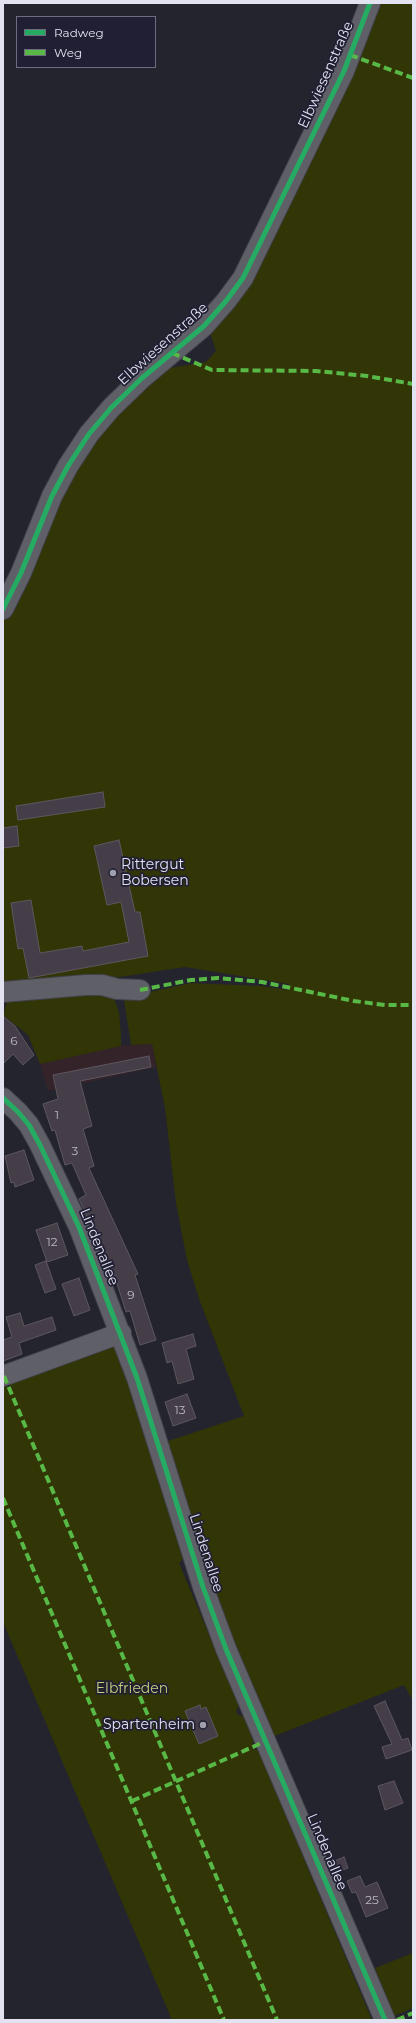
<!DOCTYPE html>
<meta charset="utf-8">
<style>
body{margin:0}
#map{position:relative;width:416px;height:2023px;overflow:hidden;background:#24242f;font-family:Montserrat,sans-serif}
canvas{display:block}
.frame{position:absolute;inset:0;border:4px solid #e2e2f0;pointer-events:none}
.legend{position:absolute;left:16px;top:16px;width:140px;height:52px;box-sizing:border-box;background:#201f34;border:1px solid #6e6d7f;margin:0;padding:5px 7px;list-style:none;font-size:12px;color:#e2e2f0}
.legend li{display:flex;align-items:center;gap:8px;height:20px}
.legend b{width:20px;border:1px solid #6e6d7f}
</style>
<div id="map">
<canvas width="416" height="2023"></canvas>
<div class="frame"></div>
<ul class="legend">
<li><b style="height:5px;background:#26ab63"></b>Radweg</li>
<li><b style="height:5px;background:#58b947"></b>Weg</li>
</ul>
</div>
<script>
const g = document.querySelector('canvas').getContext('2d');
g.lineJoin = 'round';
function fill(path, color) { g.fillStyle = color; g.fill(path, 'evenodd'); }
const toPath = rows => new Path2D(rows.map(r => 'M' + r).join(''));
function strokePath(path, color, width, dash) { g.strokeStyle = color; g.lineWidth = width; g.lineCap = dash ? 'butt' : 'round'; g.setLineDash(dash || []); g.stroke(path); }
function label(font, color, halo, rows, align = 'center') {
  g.font = font + ' Montserrat,sans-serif'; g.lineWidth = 3.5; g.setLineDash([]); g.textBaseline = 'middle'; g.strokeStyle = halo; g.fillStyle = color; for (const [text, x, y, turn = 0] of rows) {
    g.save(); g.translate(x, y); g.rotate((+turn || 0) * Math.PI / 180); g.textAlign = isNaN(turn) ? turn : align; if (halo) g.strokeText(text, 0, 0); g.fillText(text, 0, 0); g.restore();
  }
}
const industrial = toPath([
 [152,1043,156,1067,48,1091,40,1064,121,1046]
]);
const green = toPath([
 [374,3,413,3,413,1701,404,1685,272,1737,234,1648,165,1442,244,1416,199,1299,187,1260,176,1203,165,1108,152,1044,131,1045,124,1000,128,995,141,994,191,983,261,986,288,990,289,984,185,967,120,977,3,983,3,614,90,438,163,369,206,362,216,351,209,329],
 [110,994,114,999,119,1012,121,1035,121,1046,40,1064,28,1035,3,1015,9,995],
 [117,1345,189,1557,183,1559,179,1563,239,1706,236,1711,238,1715,243,1716,254,1741,252,1744,254,1749,258,1750,372,2020,172,2020,3,1622,3,1387,10,1386,12,1382,86,1356,94,1355,93,1349],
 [413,1953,413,2008,394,2016,375,1968]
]);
const building = toPath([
 [103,792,105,807,18,820,16,806,103,792],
 [17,826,19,846,3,848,3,828,17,826],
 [119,840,135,912,140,912,148,956,29,978,23,948,18,949,11,903,31,900,40,953,82,946,83,951,129,942,121,902,107,905,94,846,119,840],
 [3,1016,15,1026,34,1055,23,1065,13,1054,3,1064,3,1016],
 [149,1056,151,1067,80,1081,92,1126,83,1129,94,1166,89,1168,138,1274,135,1275,156,1340,140,1345,130,1311,126,1312,114,1274,79,1199,86,1195,72,1163,65,1165,55,1130,52,1131,43,1104,58,1099,53,1075,149,1056],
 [24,1150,34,1180,15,1187,14,1182,11,1183,5,1156,24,1150],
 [57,1223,68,1255,47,1262,36,1230,57,1223],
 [46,1261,56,1289,45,1293,35,1265,46,1261],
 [79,1278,90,1310,74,1316,62,1284,79,1278],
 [20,1313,24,1326,52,1317,56,1330,19,1343,22,1354,3,1361,3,1340,12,1337,6,1317,20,1313],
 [193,1334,196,1346,186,1349,194,1379,178,1384,172,1361,167,1363,162,1343,193,1334],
 [187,1394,196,1418,173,1426,165,1402,187,1394],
 [385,1701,402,1740,408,1738,412,1750,386,1759,382,1747,392,1744,374,1706,385,1701],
 [200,1705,201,1709,206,1707,218,1736,199,1744,185,1711,200,1705],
 [394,1781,403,1803,385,1810,378,1786,394,1781],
 [344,1857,348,1868,335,1873,330,1863,344,1857],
 [360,1876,365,1887,377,1882,388,1908,366,1917,356,1892,352,1893,347,1881,360,1876]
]);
const minor = toPath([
 [3,609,21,573,52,496,68,466,89,434,111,408,142,378,204,326,226,301,243,278,344,71,370,3],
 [3,992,86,985,102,985,117,989,140,990],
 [3,1098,18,1112,29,1125,40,1145,79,1227,137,1378,203,1587,226,1649,385,2020],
 [3,1376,121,1333]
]);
const quiet = toPath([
 [350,55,413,78],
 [172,353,212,370,316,371,367,376,413,384],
 [140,990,191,980,218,978,262,982,354,1001,385,1005,413,1005],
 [4,1376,277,2020],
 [3,1498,224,2020],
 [132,1801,266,1741],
 [397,2020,413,2013]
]);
const cycleway = toPath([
 [3,609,21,573,52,496,68,466,89,434,111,408,142,378,204,326,226,301,243,278,344,71,370,3],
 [3,1098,18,1112,29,1125,40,1145,79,1227,137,1378,203,1587,226,1649,385,2020]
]);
const markers = [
 [113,873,4,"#a0a0ac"],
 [203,1725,4,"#a0a0ac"]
];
const numberNames = [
 ["6",14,1041],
 ["1",57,1115],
 ["3",75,1151],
 ["12",52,1242],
 ["9",131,1295],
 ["13",180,1410],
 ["25",372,1900]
];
const streetNames = [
 ["Elbwiesenstraße",326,75,-66],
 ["Elbwiesenstraße",163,344,-42],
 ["Lindenallee",99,1247,68],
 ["Lindenallee",206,1553,72],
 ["Lindenallee",327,1852,67]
];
const poiNames = [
 ["Rittergut",121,865],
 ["Bobersen",121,881],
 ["Spartenheim",195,1725,"right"]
];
const parkNames = [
 ["Elbfrieden",132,1689]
];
fill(industrial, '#342329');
fill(green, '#323506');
fill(building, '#453d47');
strokePath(building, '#5d575f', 1);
strokePath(minor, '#40404a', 22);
strokePath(minor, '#5f5f68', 20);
strokePath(quiet, '#58b947', 4, [8, 4]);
strokePath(cycleway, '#26ab63', 5);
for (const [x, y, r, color] of markers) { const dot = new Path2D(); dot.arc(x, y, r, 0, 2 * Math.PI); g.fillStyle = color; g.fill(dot); strokePath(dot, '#201f34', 1.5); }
label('12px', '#bbb9c6', null, numberNames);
label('14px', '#e2e2f0', '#201f34', streetNames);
label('14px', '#e2e2f0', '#201f34', poiNames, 'left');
label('14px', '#c5ce7e', '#201f34', parkNames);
</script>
